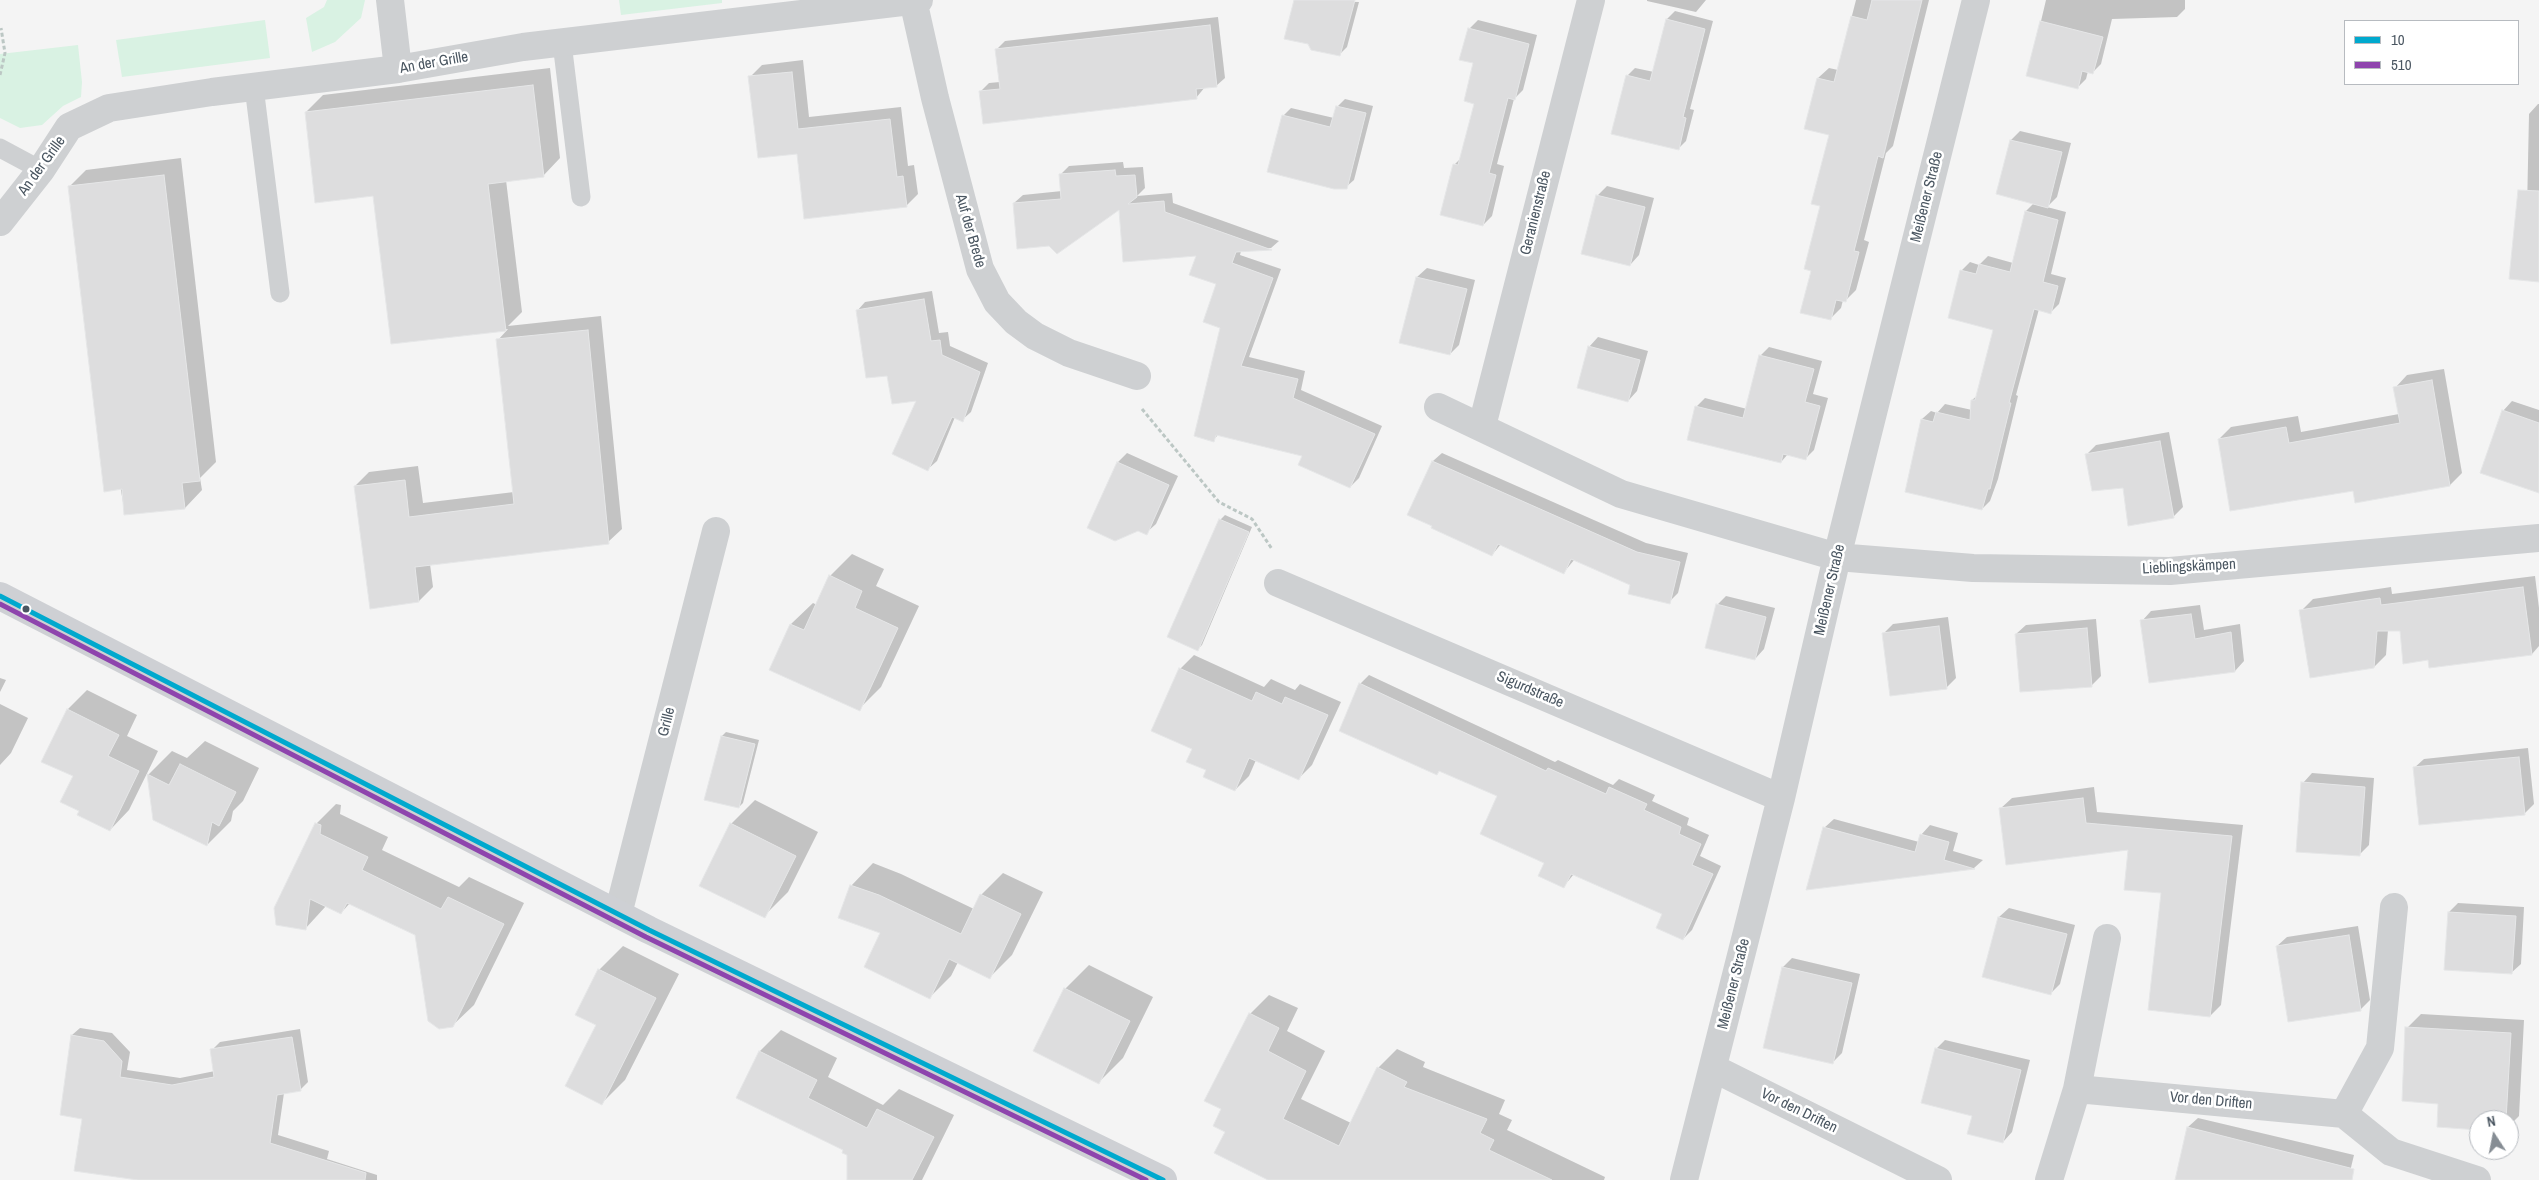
<!DOCTYPE html>
<meta charset="utf-8">
<style>
body{margin:0}
#map{position:relative;width:2539px;height:1180px;overflow:hidden;background:#f4f4f4;font-family:"Archivo Narrow",sans-serif}
canvas{display:block}
.legend{position:absolute;left:2344px;top:20px;width:175px;height:65px;box-sizing:border-box;background:#fff;border:1px solid #b7bbc0;margin:0;padding:6px 9px;list-style:none;font-size:15px;color:#4a5661}
.legend li{display:flex;align-items:center;gap:10px;height:25px}
.legend b{width:25px;border:1px solid #b7bbc0}
.north{position:absolute;left:2469px;top:1110px;width:50px;height:50px;box-sizing:border-box;background:#fff;border:1px solid #b7bbc0;border-radius:50%;rotate:349deg;font-size:14px;font-weight:700;line-height:20px;text-align:center;color:#4a5661}
.north::after{content:'';display:block;margin:auto;width:18px;height:22px;background:#868d94;clip-path:polygon(50% 0,100% 100%,50% 72%,0 100%)}
</style>
<div id="map">
<canvas width="2539" height="1180"></canvas>
<ul class="legend">
<li><b style="height:6px;background:#00a9ce"></b>10</li>
<li><b style="height:6px;background:#8e44ad"></b>510</li>
</ul>
<div class="north">N</div>
</div>
<script>
const g = document.querySelector('canvas').getContext('2d');
g.lineJoin = 'round';
function fill(path, color) { g.fillStyle = color; g.fill(path, 'evenodd'); }
const toPath = rows => new Path2D(rows.map(r => 'M' + r).join(''));
function strokePath(path, color, width, dash) { g.strokeStyle = color; g.lineWidth = width; g.lineCap = dash ? 'butt' : 'round'; g.setLineDash(dash || []); g.stroke(path); }
function label(font, color, halo, rows, align = 'center') {
  g.font = font + ' "Archivo Narrow",sans-serif'; g.lineWidth = 5; g.setLineDash([]); g.textBaseline = 'middle'; g.strokeStyle = halo; g.fillStyle = color; for (const [text, x, y, turn = 0] of rows) {
    g.save(); g.translate(x, y); g.rotate((+turn || 0) * Math.PI / 180); g.textAlign = isNaN(turn) ? turn : align; if (halo) g.strokeText(text, 0, 0); g.fillText(text, 0, 0); g.restore();
  }
}
const green = toPath([
 [327,0,365,0,361,18,335,42,312,52,306,18,324,7],
 [619,0,722,0,722,3,621,15],
 [265,20,270,58,122,77,116,40],
 [78,45,82,82,81,97,63,106,42,125,20,128,0,118,0,54]
]);
const shadow = toPath([
 [1295,0,1359,2,1347,47,1339,55],
 [1706,0,1696,12,1647,1,1647,0],
 [1856,0,1929,0,1893,146,1886,153,1864,240,1869,242,1856,290,1845,301,1843,300,1841,308,1830,319,1813,270,1830,135,1805,128,1818,78,1829,68,1838,70],
 [2046,0,2185,0,2185,9,2177,17,2112,19,2101,64,2093,72,2088,71,2086,79,2077,88,2028,76],
 [1675,11,1713,21,1690,109,1694,110,1686,141,1678,149,1627,76,1635,68,1654,72,1667,19],
 [1218,17,1225,78,1216,86,1205,87,1196,98,981,91,989,83,1000,82,997,49,1005,41],
 [1478,20,1537,35,1523,90,1514,99,1497,164,1504,166,1492,216,1483,225,1454,165,1461,158,1476,103,1475,63,1469,29],
 [803,60,809,117,901,107,908,166,914,165,918,194,906,206,798,152,750,77,762,65],
 [550,68,560,158,543,176,506,180,522,312,508,326,601,316,622,529,608,542,430,564,433,587,419,601,355,486,369,472,418,466,423,503,514,492,498,340,508,329,392,343,374,195,306,112,323,95],
 [1345,99,1373,106,1354,180,1346,187,1283,116,1291,108,1334,118,1337,107],
 [2538,104,2539,104,2539,281,2527,210,2529,114],
 [2020,131,2071,143,2057,197,2047,207,2066,212,2051,274,2066,278,2059,304,2051,312,2039,309,2016,395,2018,396,1998,479,1990,501,1982,509,1906,491,1922,419,1931,411,1937,413,1945,404,1972,410,1972,400,1978,395,1995,329,1961,271,1970,262,1979,265,1988,256,2013,263,2026,211,2034,203,2011,140],
 [181,158,216,462,200,478,202,490,185,508,125,514,69,187,86,170],
 [1123,162,1124,168,1143,167,1145,188,1137,196,1172,193,1173,203,1279,241,1271,248,1241,251,1240,255,1281,269,1249,357,1305,371,1301,390,1382,426,1359,478,1350,487,1304,455,1219,434,1213,440,1222,327,1218,284,1198,254,1120,208,1014,203,1023,195,1062,191,1060,175,1069,166],
 [1607,186,1654,198,1639,255,1630,265,1597,196],
 [1427,268,1475,280,1459,345,1450,354,1401,342,1417,277],
 [932,291,939,333,948,332,950,346,988,363,971,412,962,420,955,417,937,461,928,469,918,399,888,374,857,311,865,302],
 [1598,337,1648,351,1637,391,1628,401,1589,347],
 [1769,347,1822,361,1813,394,1828,398,1814,450,1806,458,1788,454,1781,462,1696,407,1705,398,1747,409,1760,356],
 [2444,369,2462,473,2450,485,2354,489,2219,439,2231,427,2298,416,2301,432,2399,414,2395,388,2407,375],
 [2512,401,2539,410,2539,487,2503,411],
 [2169,432,2183,507,2173,517,2086,455,2096,445],
 [1127,453,1178,476,1156,524,1146,533,1138,530,1118,462],
 [1442,453,1646,543,1688,553,1678,593,1669,602,1575,559,1564,572,1501,544,1492,555,1409,514,1433,461],
 [1225,515,1252,527,1202,645,1197,650,1169,637,1220,520],
 [852,554,884,569,876,586,919,606,881,687,859,709,791,624,813,603,817,605,830,576],
 [2535,576,2539,608,2539,646,2532,654,2429,659,2401,629,2388,630,2386,655,2374,667,2301,611,2313,599,2391,587,2392,594],
 [1726,596,1775,608,1764,649,1755,659,1717,605],
 [2200,605,2204,630,2240,624,2244,661,2235,671,2150,681,2142,621,2151,611],
 [1948,617,1956,678,1946,688,1884,633,1893,624],
 [2096,619,2101,676,2091,686,2016,634,2026,625],
 [1194,655,1264,687,1271,679,1295,690,1300,684,1341,702,1312,765,1298,779,1256,760,1249,776,1235,790,1208,770,1193,748,1180,669],
 [1369,675,1555,762,1558,760,1613,785,1619,779,1655,795,1652,801,1689,818,1687,825,1709,835,1700,856,1721,866,1692,930,1683,939,1664,913,1574,874,1564,886,1498,796,1360,684],
 [0,678,6,680,0,692],
 [87,690,137,715,127,736,158,751,129,810,110,830,80,811,74,776,68,709],
 [0,704,28,718,11,753,0,765],
 [726,732,759,740,743,803,739,807,706,799,722,736],
 [205,741,259,768,243,801,233,811,231,821,207,845,148,775,172,751,187,758],
 [2528,748,2534,804,2524,814,2414,768,2424,759],
 [2312,773,2374,778,2369,845,2359,855,2303,783],
 [2094,787,2097,812,2243,825,2221,1005,2210,1016,2163,892,2130,849,2000,809,2012,798],
 [755,800,818,832,788,892,764,916,731,824],
 [336,804,341,805,340,814,388,837,382,850,459,887,469,877,524,903,474,1005,453,1025,416,934,350,903,341,913,326,906,305,929,316,824],
 [1834,819,1919,842,1921,835,1930,825,1958,833,1953,851,1983,860,1974,868,1808,889,1824,828],
 [873,863,901,874,974,909,981,895,1003,873,1043,892,1012,955,990,977,958,962,951,976,929,998,851,886],
 [2458,903,2524,907,2521,964,2511,973,2449,912],
 [2009,908,2075,925,2060,984,2050,994,1999,917],
 [2358,926,2370,1000,2360,1010,2277,946,2287,937],
 [623,946,679,974,625,1080,601,1104,598,1025,599,970],
 [1792,958,1860,974,1842,1053,1832,1063,1764,1047,1783,967],
 [1089,965,1153,997,1123,1058,1099,1082,1065,989],
 [1269,995,1298,1008,1287,1031,1325,1051,1301,1099,1351,1123,1378,1068,1397,1049,1425,1062,1423,1067,1505,1100,1499,1114,1512,1120,1507,1130,1605,1177,1604,1180,1289,1180,1227,1131,1223,1109,1250,1014],
 [2421,1014,2524,1020,2519,1116,2509,1126,2509,1120,2479,1120,2479,1128,2440,1103,2407,1028],
 [80,1028,112,1033,130,1052,127,1070,180,1078,215,1071,212,1050,220,1042,300,1029,308,1082,300,1090,284,1093,278,1135,329,1151,327,1159,377,1175,377,1180,147,1180,83,1118,72,1035],
 [781,1030,837,1058,828,1077,883,1105,899,1089,954,1115,922,1180,860,1180,844,1150,738,1097,760,1051],
 [1945,1040,2030,1060,2012,1132,2003,1142,1973,1115,1936,1049],
 [2198,1118,2354,1155,2348,1180,2176,1180,2188,1127]
]);
const building = toPath([
 [1294,0,1355,0,1340,56,1311,50,1308,44,1284,39,1294,0],
 [1872,0,1922,0,1883,158,1878,156,1854,251,1859,252,1846,302,1836,300,1831,320,1800,313,1811,271,1804,269,1820,206,1811,204,1829,135,1804,129,1817,78,1834,82,1851,16,1867,20,1872,0],
 [1666,19,1705,29,1683,117,1686,118,1679,150,1611,134,1626,75,1650,81,1666,19],
 [2040,21,2103,37,2093,74,2082,71,2078,89,2026,76,2040,21],
 [1210,25,1217,87,1196,89,1197,99,983,124,979,91,1000,89,995,49,1210,25],
 [1468,28,1529,44,1515,100,1508,98,1489,173,1496,175,1483,226,1440,215,1453,164,1458,165,1474,104,1464,101,1473,63,1459,60,1468,28],
 [792,72,798,129,890,119,897,177,903,176,907,207,804,219,797,154,758,158,748,76,792,72],
 [533,85,544,177,488,184,506,331,391,344,373,196,315,203,305,112,533,85],
 [1336,106,1366,113,1347,189,1334,189,1267,172,1282,115,1330,127,1336,106],
 [2010,140,2062,152,2048,208,1996,194,2010,140],
 [1115,170,1116,176,1135,175,1137,197,1128,204,1164,201,1165,212,1272,250,1236,252,1232,263,1273,278,1241,366,1298,379,1293,398,1375,434,1350,488,1298,465,1302,456,1216,435,1214,442,1194,436,1220,328,1203,322,1216,284,1189,275,1196,256,1123,262,1119,210,1057,254,1049,246,1017,249,1013,203,1061,199,1059,174,1115,170],
 [164,175,200,481,182,483,185,509,124,515,122,489,104,492,68,186,164,175],
 [2518,190,2539,191,2539,282,2509,279,2518,190],
 [1596,195,1645,207,1630,266,1581,254,1596,195],
 [2025,211,2058,220,2043,282,2058,286,2051,314,2034,309,2009,403,2011,403,1990,489,1988,489,1982,510,1905,492,1921,419,1933,422,1936,412,1970,420,1971,400,1975,400,1993,330,1948,318,1960,270,1976,274,1979,264,2010,272,2025,211],
 [1416,277,1467,289,1450,355,1399,343,1416,277],
 [924,299,931,341,940,340,942,355,980,372,963,422,952,417,928,471,892,454,916,401,892,404,887,376,866,378,856,310,924,299],
 [588,330,609,544,415,567,419,602,370,609,354,486,405,480,409,517,514,504,496,339,588,330],
 [1588,346,1640,360,1628,402,1577,388,1588,346],
 [1759,355,1814,369,1805,402,1820,406,1806,460,1783,454,1781,463,1687,440,1695,406,1743,418,1759,355],
 [2432,380,2450,486,2355,503,2353,491,2230,511,2218,439,2286,427,2289,443,2400,423,2393,387,2432,380],
 [2502,410,2539,423,2539,493,2480,473,2502,410],
 [2160,441,2174,518,2128,526,2123,488,2092,491,2085,454,2160,441],
 [1432,461,1637,552,1680,562,1670,604,1628,594,1630,585,1571,559,1564,574,1498,544,1492,556,1431,528,1432,526,1407,515,1432,461],
 [1117,462,1169,485,1147,535,1138,531,1115,541,1087,528,1117,462],
 [1219,519,1249,532,1198,651,1167,637,1219,519],
 [829,575,862,591,855,608,898,628,860,711,769,670,790,624,804,630,829,575],
 [2523,587,2532,655,2429,668,2428,660,2403,664,2400,631,2377,631,2374,668,2310,678,2299,610,2380,598,2381,605,2523,587],
 [1716,604,1766,617,1755,660,1705,648,1716,604],
 [2191,614,2195,639,2231,632,2235,672,2149,683,2140,620,2191,614],
 [1939,626,1947,689,1890,696,1882,633,1939,626],
 [2087,628,2092,687,2020,692,2015,634,2087,628],
 [1179,668,1252,701,1256,692,1282,704,1285,697,1328,715,1299,780,1249,758,1235,791,1203,777,1206,770,1186,762,1192,749,1151,731,1179,668],
 [1359,683,1546,771,1548,768,1606,794,1609,787,1647,804,1644,810,1681,827,1679,834,1701,844,1692,865,1713,874,1683,940,1656,928,1662,914,1571,874,1564,888,1538,876,1544,863,1480,834,1497,796,1439,771,1437,775,1339,731,1359,683],
 [67,709,119,735,108,756,139,771,110,831,77,815,79,811,60,802,73,776,41,762,67,709],
 [721,736,755,744,739,808,704,800,721,736],
 [2519,757,2525,815,2419,825,2413,767,2519,757],
 [180,764,236,792,219,826,212,822,207,846,153,820,147,774,169,785,180,764],
 [2301,782,2365,787,2360,856,2296,852,2301,782],
 [2083,798,2086,823,2232,836,2210,1017,2148,1010,2161,893,2124,890,2128,850,2006,865,1999,808,2083,798],
 [315,823,321,825,320,834,368,857,362,870,441,909,448,897,504,924,453,1027,439,1029,428,1021,415,935,347,903,341,914,310,899,306,930,276,925,274,908,315,823],
 [730,823,796,856,765,918,699,886,730,823],
 [1823,827,1915,852,1920,834,1949,842,1944,860,1975,869,1806,890,1823,827],
 [850,885,879,895,961,934,980,894,1021,914,990,979,949,959,930,999,864,967,880,933,838,918,850,885],
 [2448,912,2516,916,2512,974,2444,970,2448,912],
 [1998,917,2067,934,2051,995,1982,977,1998,917],
 [2349,935,2361,1011,2288,1022,2276,946,2349,935],
 [1782,967,1852,983,1833,1064,1763,1048,1782,967],
 [598,969,656,998,602,1105,565,1086,596,1025,575,1015,598,969],
 [1064,988,1130,1021,1099,1084,1033,1051,1064,988],
 [1249,1013,1279,1028,1268,1051,1306,1071,1283,1119,1339,1146,1377,1067,1407,1082,1404,1087,1487,1119,1480,1133,1494,1140,1489,1150,1552,1180,1268,1180,1214,1153,1225,1132,1213,1126,1221,1109,1204,1101,1249,1013],
 [2405,1027,2511,1033,2506,1120,2479,1120,2479,1130,2437,1127,2438,1104,2402,1101,2405,1027],
 [71,1035,104,1041,122,1061,120,1077,172,1085,214,1077,210,1049,292,1037,301,1091,277,1095,270,1143,366,1173,365,1180,138,1180,74,1171,82,1119,60,1115,71,1035],
 [1935,1048,2021,1070,2003,1143,1967,1134,1972,1116,1921,1103,1935,1048],
 [759,1051,817,1080,808,1098,867,1128,877,1109,934,1137,912,1180,847,1180,847,1155,842,1153,843,1150,736,1098,759,1051],
 [2187,1127,2354,1169,2352,1180,2175,1180,2187,1127]
]);
const path = toPath([
 [0,75,5,53,1,28],
 [1142,409,1219,502,1252,519,1272,549]
]);
const service = toPath([
 [562,43,581,197],
 [254,87,280,293],
 [0,148,41,170]
]);
const minor = toPath([
 [390,0,398,69],
 [913,0,935,98,980,269,997,302,1016,322,1035,336,1069,353,1137,376],
 [0,222,41,170,69,127,109,108,212,92,398,69,523,47,919,0],
 [1438,407,1621,494,1837,557,1973,568,2170,571,2539,538],
 [1482,426,1591,0],
 [1278,583,1781,798],
 [618,914,716,531],
 [1713,1068,1938,1180],
 [2077,1089,2344,1114,2391,1152,2477,1180],
 [2344,1114,2380,1048,2394,907],
 [1684,1180,1781,798,1837,557,1976,0],
 [2049,1180,2077,1089,2107,938]
]);
const secondary = toPath([
 [0,596,649,930,1163,1180]
]);
const bus1 = toPath([
 [0,596,649,930,1163,1180]
]);
const bus2 = toPath([
 [0,604,646,937,1146,1180]
]);
const markers = [
 [26,609,4.5,"#4a5661"]
];
const streetNames = [
 ["An der Grille",434,63,-10],
 ["An der Grille",42,166,-54],
 ["Meißener Straße",1927,197,-76],
 ["Geranienstraße",1536,213,-76],
 ["Auf der Brede",970,231,74],
 ["Lieblingskämpen",2189,567,-3],
 ["Meißener Straße",1830,590,-77],
 ["Sigurdstraße",1530,690,23],
 ["Grille",667,722,-76],
 ["Meißener Straße",1734,984,-76],
 ["Vor den Driften",2211,1101,5],
 ["Vor den Driften",1799,1111,26]
];
fill(green, '#d9f2e3');
fill(shadow, '#0003');
fill(building, '#ddddde');
strokePath(building, '#e5e6e7', 1);
strokePath(path, '#bcc7c4', 3, [4, 2.5]);
strokePath(service, '#ced0d2', 19);
strokePath(minor, '#ced0d2', 28);
strokePath(secondary, '#ced0d4', 28);
strokePath(bus1, '#00a9ce', 5);
strokePath(bus2, '#8e44ad', 5);
for (const [x, y, r, color] of markers) { const dot = new Path2D(); dot.arc(x, y, r, 0, 2 * Math.PI); g.fillStyle = color; g.fill(dot); strokePath(dot, '#fff', 2); }
label('15px', '#4a5661', '#fff', streetNames);
</script>
